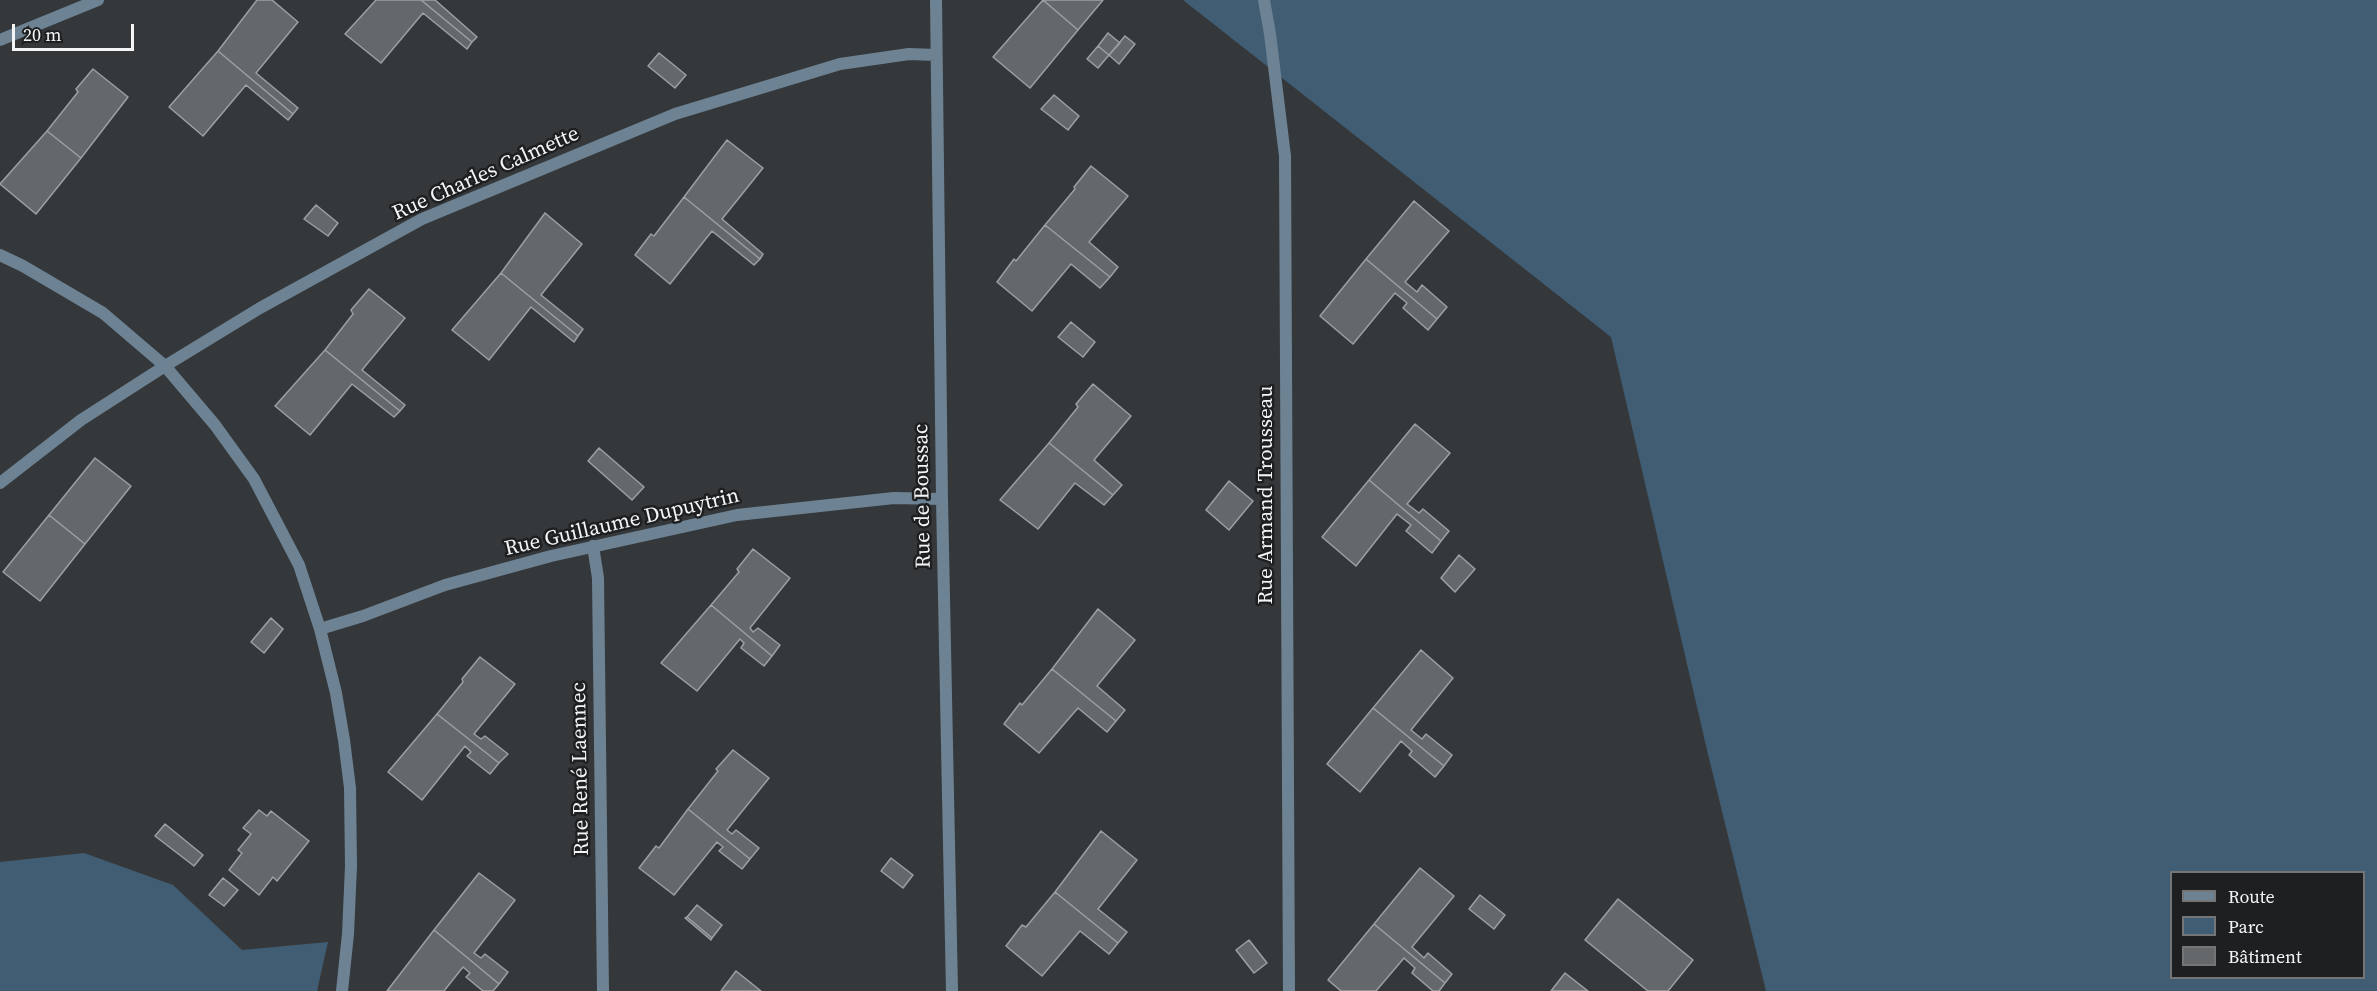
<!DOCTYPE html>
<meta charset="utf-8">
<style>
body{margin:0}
#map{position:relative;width:2377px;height:991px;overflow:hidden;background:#35383b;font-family:"Source Serif 4",serif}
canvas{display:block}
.legend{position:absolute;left:2170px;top:871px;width:195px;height:108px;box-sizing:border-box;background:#1e1f21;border:2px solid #737577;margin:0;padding:8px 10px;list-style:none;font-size:18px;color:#f3f5f7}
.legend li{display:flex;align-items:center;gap:12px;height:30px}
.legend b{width:30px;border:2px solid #737577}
.scale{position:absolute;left:12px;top:24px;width:122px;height:27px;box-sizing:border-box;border:3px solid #f3f5f7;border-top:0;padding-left:8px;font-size:18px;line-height:21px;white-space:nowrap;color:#f3f5f7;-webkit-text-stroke:4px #1e1f21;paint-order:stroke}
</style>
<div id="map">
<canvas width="2377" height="991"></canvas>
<ul class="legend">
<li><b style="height:8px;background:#6d8394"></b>Route</li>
<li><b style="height:16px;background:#405d73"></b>Parc</li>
<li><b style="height:16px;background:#64686b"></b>Bâtiment</li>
</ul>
<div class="scale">20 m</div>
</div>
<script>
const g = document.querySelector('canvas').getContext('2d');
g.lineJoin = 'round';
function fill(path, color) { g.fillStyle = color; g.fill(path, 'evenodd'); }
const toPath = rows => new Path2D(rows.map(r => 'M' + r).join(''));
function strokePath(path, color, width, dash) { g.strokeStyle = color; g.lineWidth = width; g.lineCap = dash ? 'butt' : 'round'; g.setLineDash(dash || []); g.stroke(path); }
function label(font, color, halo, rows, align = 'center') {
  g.font = font + ' "Source Serif 4",serif'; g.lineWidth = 5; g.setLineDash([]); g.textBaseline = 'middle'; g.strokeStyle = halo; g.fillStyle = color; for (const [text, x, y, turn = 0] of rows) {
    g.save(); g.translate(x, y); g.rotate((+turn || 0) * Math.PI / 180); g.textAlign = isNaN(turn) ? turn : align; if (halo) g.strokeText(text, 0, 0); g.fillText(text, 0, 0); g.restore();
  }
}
const green = toPath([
 [1183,0,2377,0,2377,991,1766,991,1707,750,1611,337],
 [2172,872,2364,872,2364,978,2172,978],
 [84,853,173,885,242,950,328,942,317,991,0,991,0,862]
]);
const building = toPath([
 [257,0,272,0,298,22,256,73,298,108,293,114,218,51,257,0],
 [376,0,421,0,472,42,467,49,423,13,381,63,345,34,376,0],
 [421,0,435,0,477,37,472,42,421,0],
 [1043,0,1103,0,1078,30,1043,0],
 [1043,0,1078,30,1030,88,993,57,1043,0],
 [1108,33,1120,43,1109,55,1098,46,1108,33],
 [1125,36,1135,44,1119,64,1109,55,1125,36],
 [1098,46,1109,55,1098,68,1087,59,1098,46],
 [218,51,293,114,288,120,246,85,203,136,169,107,218,51],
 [659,53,686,75,675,88,648,66,659,53],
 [93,69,128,97,81,158,47,131,78,92,76,89,93,69],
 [1054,95,1079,116,1068,130,1041,109,1054,95],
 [47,131,81,158,36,214,0,184,47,131],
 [727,140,763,168,722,219,763,254,760,259,684,197,727,140],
 [1091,166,1128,196,1089,242,1118,267,1110,277,1045,225,1075,189,1074,187,1091,166],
 [684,197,760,259,754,265,712,231,670,284,635,255,651,234,654,236,684,197],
 [1414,201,1449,231,1405,282,1417,292,1422,285,1447,307,1437,319,1366,259,1414,201],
 [316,205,338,223,328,236,304,219,316,205],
 [545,213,582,244,541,295,583,329,578,336,501,273,545,213],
 [1045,225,1110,277,1100,288,1071,264,1032,311,997,282,1014,259,1016,261,1045,225],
 [1366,259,1437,319,1428,330,1403,308,1407,303,1395,293,1353,344,1320,316,1366,259],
 [501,273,578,336,574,342,531,307,489,360,452,330,501,273],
 [369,289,405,318,362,370,405,405,400,411,325,350,353,314,351,310,369,289],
 [1071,322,1095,342,1083,357,1058,337,1071,322],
 [325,350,400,411,394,417,352,384,310,435,275,406,325,350],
 [1093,384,1131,416,1094,460,1122,485,1113,495,1049,443,1078,407,1076,404,1093,384],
 [1415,424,1450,453,1407,504,1419,513,1423,509,1449,531,1441,541,1369,480,1415,424],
 [1049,443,1113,495,1104,505,1075,483,1038,529,1000,500,1049,443],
 [599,448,644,487,632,500,588,461,599,448],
 [95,458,131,486,85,544,49,515,95,458],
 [1369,480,1441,541,1432,553,1406,531,1411,525,1397,514,1356,566,1322,537,1369,480],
 [1229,481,1253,501,1229,530,1206,510,1229,481],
 [49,515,85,544,40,601,3,572,49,515],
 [753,549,790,578,750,628,753,632,758,628,780,645,772,656,711,605,739,572,737,569,753,549],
 [1459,555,1475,569,1455,592,1441,578,1459,555],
 [711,605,772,656,764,666,741,648,744,643,740,639,697,691,661,663,711,605],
 [1098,609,1135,640,1097,686,1125,710,1116,721,1052,669,1098,609],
 [271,618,283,629,264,653,251,642,271,618],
 [1421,650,1453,678,1411,730,1422,739,1426,734,1452,755,1444,766,1373,708,1421,650],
 [480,657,515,684,474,734,481,739,485,736,508,754,499,763,437,714,463,682,462,679,480,657],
 [1052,669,1116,721,1107,732,1078,708,1039,753,1004,724,1020,703,1022,705,1052,669],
 [1373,708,1444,766,1435,777,1409,755,1412,751,1401,741,1360,792,1327,764,1373,708],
 [437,714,499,763,490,774,467,756,471,752,465,746,422,800,388,772,437,714],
 [733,750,769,778,727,830,732,834,736,830,759,848,750,859,688,809,718,771,716,769,733,750],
 [688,809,750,859,742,869,719,851,723,847,717,842,674,895,639,868,656,846,659,848,688,809],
 [259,810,267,816,271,811,309,841,277,881,273,877,259,895,229,870,242,853,238,850,251,834,243,828,259,810],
 [165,824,203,855,194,866,155,836,165,824],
 [1101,831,1137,860,1098,909,1127,932,1118,943,1055,892,1101,831],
 [891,858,913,875,903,888,881,871,891,858],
 [1420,868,1454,896,1412,947,1424,958,1428,953,1452,974,1445,983,1374,924,1420,868],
 [479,873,515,900,474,953,481,958,485,954,508,972,499,984,434,930,479,873],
 [223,878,238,890,224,906,209,895,223,878],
 [1055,892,1118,943,1109,954,1080,931,1042,976,1006,946,1022,925,1026,927,1055,892],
 [1480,895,1505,915,1494,929,1469,909,1480,895],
 [1618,899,1693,960,1668,991,1648,991,1585,940,1618,899],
 [697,905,722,925,712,938,687,917,697,905],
 [687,917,712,938,711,940,685,918,687,917],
 [1374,924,1445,983,1439,991,1433,991,1412,973,1415,968,1404,958,1376,991,1341,991,1328,980,1374,924],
 [434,930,499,984,493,991,483,991,466,977,470,973,463,967,444,991,387,991,434,930],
 [1249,940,1267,963,1254,973,1236,950,1249,940],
 [736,971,761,991,721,991,736,971],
 [1565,973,1588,991,1551,991,1565,973]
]);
const street = toPath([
 [936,0,942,499,952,991],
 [1264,0,1270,34,1285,156,1289,991],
 [0,40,98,0],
 [0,255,23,266,103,313,165,366,215,425,254,479,299,565,320,629,336,693,344,740,350,788,351,866,348,934,342,991],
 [0,483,81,420,165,366,260,308,422,219,675,114,840,64,909,54,936,55],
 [593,546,598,578,603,991],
 [320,629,363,616,445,585,551,556,737,515,894,498,942,499]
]);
const streetNames = [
 ["Rue Charles Calmette",486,174,-24],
 ["Rue Armand Trousseau",1267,495,-90],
 ["Rue de Boussac",923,496,-91],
 ["Rue Guillaume Dupuytrin",622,523,-13],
 ["Rue René Laennec",581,769,-91]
];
fill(green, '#405d73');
fill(building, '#64686b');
strokePath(building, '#9ca0a4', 1.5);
strokePath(street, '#6d8394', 12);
label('21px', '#f3f5f7', '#1e1f21', streetNames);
</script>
